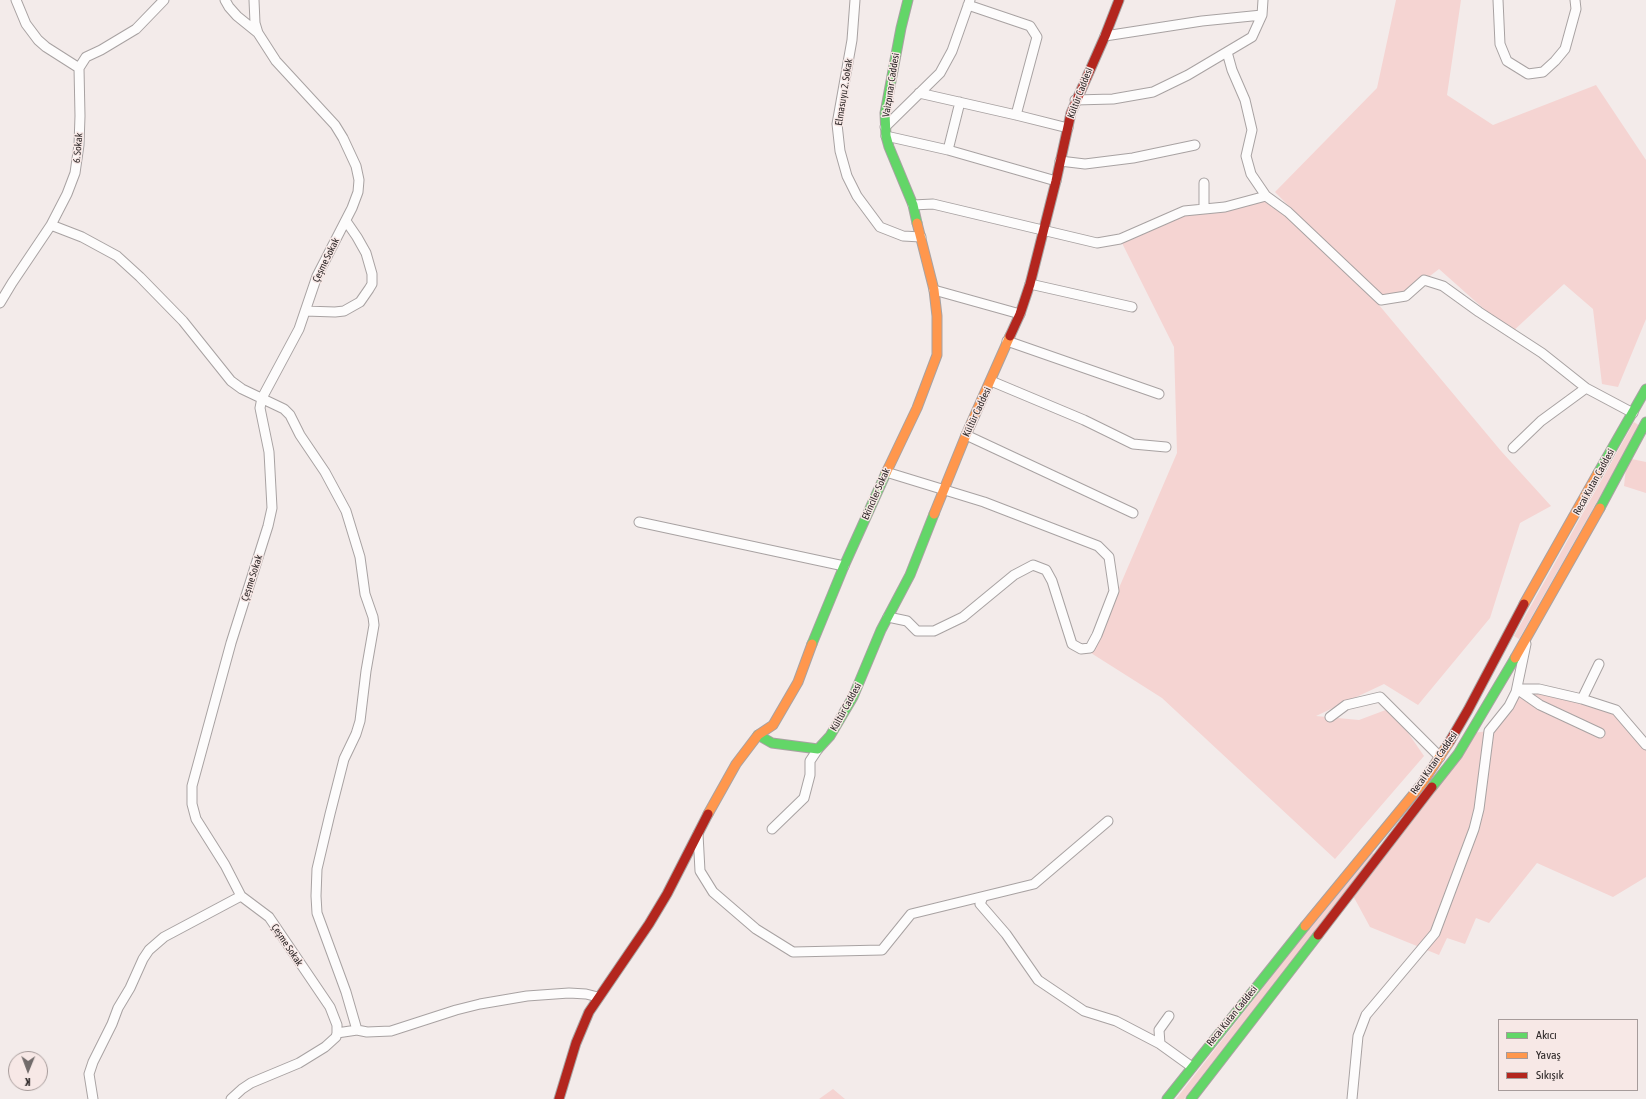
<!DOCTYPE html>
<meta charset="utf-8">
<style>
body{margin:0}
#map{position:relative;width:1646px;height:1099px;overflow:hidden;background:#f3ebea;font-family:"Asap Condensed",sans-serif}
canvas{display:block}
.legend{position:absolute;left:1498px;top:1019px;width:140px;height:72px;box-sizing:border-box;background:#f7e8e6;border:1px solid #a69b9a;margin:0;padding:5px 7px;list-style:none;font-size:12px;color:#2d2727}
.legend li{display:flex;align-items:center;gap:8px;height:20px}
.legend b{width:20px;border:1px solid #a69b9a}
.north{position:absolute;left:8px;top:1051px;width:40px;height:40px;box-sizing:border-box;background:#f7e8e6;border:1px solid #a69b9a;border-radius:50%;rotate:181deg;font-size:11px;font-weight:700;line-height:16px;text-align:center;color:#2d2727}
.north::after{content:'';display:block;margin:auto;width:14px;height:18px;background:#726c6b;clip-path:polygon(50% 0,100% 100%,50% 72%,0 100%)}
</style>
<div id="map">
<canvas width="1646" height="1099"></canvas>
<ul class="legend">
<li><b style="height:5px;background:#63d668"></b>Akıcı</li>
<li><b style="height:5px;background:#ff974d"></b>Yavaş</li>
<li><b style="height:5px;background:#b3261e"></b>Sıkışık</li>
</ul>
<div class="north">K</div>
</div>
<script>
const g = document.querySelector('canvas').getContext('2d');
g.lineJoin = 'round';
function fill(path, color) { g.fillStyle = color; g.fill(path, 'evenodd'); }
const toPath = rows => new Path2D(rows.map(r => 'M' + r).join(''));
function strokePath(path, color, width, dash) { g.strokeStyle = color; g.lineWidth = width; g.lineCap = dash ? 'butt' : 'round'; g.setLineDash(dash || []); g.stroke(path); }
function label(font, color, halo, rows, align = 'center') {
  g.font = font + ' "Asap Condensed",sans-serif'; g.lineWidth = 3; g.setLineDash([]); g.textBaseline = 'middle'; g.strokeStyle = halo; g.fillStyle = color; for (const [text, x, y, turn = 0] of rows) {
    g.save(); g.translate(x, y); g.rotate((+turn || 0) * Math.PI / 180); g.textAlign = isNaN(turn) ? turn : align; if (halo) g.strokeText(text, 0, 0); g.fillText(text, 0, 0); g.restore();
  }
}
const green = toPath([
 [1396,0,1461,0,1447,95,1493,125,1596,85,1646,160,1646,319,1618,387,1602,384,1593,309,1564,284,1511,333,1439,269,1413,289,1381,300,1275,192,1377,88],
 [1266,196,1379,305,1501,451,1551,506,1520,523,1490,618,1418,705,1384,684,1316,716,1359,720,1391,708,1424,756,1335,859,1162,698,1091,653,1177,453,1174,347,1120,239,1184,211],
 [1634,422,1640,426,1519,639,1514,636],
 [1627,458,1646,462,1646,493,1624,486],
 [1517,689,1616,710,1646,745,1646,877,1613,897,1537,863,1489,923,1476,918,1465,944,1447,938,1439,955,1370,927,1351,892,1472,733,1489,731],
 [1370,851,1375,855,1184,1099,1176,1099],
 [833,1089,845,1099,819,1099]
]);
const street = toPath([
 [225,0,229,7,237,16,258,33],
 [855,0,852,40,837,124,840,151,847,176,857,196,880,227,903,236,921,237],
 [1498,0,1500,44,1507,61,1528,74,1543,72,1555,61,1565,49,1576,9,1575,0],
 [968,5,1030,26,1037,37,1016,115],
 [1105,36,1202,21,1262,15],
 [1227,52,1232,70,1245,100,1252,130,1246,156,1251,174,1266,196],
 [79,68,86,57,101,50,136,29,164,0],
 [919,93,1016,115,1068,128],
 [1075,100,1113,99,1153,92,1188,75,1252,37,1262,15,1263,0],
 [885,127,940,73,952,51,970,0],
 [886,136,948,150,1056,181],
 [948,150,960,102],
 [1060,161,1085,164,1133,158,1195,145],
 [913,205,933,204,1097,243,1120,239,1184,211,1225,207,1266,196,1288,212,1381,300,1406,296,1424,280,1443,286,1479,312,1542,353,1586,388,1633,413],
 [1204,209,1204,183],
 [51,225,82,237,117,256,140,277,183,321,231,381,242,389,284,409,290,415,300,435,325,472,346,511,360,557,365,594,373,617,374,625,366,671,360,721,356,734,344,759,330,814,317,869,316,896,317,913,346,992,357,1030],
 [1030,284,1132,307],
 [934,290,1020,314],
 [0,303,12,283,51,225,67,194,75,173,79,145,80,116,79,68,46,47,38,40,26,24,16,0],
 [305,311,335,312,344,311,360,302,369,289,372,284,372,274,366,253,357,237,346,221],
 [1007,341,1159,394],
 [991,381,1084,420,1133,444,1166,447],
 [966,435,1133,513],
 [1513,448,1541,421,1586,388],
 [886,472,984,502,1098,546,1109,557,1114,591,1097,635,1090,648,1081,649,1072,644,1052,581,1046,570,1033,565,1014,575,963,617,934,631,917,631,907,621,888,617],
 [639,522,844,566],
 [1517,689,1539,689,1582,699,1599,664],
 [1517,689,1540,705,1600,733],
 [1582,699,1616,710,1646,745],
 [1330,717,1346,705,1380,697,1440,757],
 [772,829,804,798,810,775,810,761,818,749],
 [698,834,700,871,713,892,756,929,793,952,882,950,911,914,1034,884,1108,821],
 [983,897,980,904,1006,934,1038,980,1084,1011,1116,1021,1160,1044],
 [1169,1016,1159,1030,1160,1044,1192,1067],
 [337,1033,357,1030,367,1032,391,1031,456,1010,480,1004,527,996,569,993,586,994,598,997],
 [93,1099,89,1074,93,1062,112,1024,118,1008,130,988,143,959,149,950,164,937,241,896],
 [231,1099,242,1089,251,1083,299,1063,325,1047,336,1037,337,1033,337,1025,330,1007,269,917,241,896,225,865,196,819,192,804,192,786,231,643,268,526,272,508,269,452,260,408,262,398,299,329,317,276,352,208,358,192,359,180,356,166,343,138,335,125,276,61,258,33,255,23,254,0],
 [1352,1099,1358,1036,1366,1015,1435,933,1474,829,1479,809,1489,731,1509,706,1516,692,1526,644]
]);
const fast = toPath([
 [908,0,901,28,885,113,886,136,889,147,913,205,917,223],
 [1598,473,1646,389],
 [1600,508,1646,422],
 [812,644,844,566,886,473],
 [758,735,772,743,818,749,830,736,853,697,881,630,910,575,934,514],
 [1432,787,1458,754,1515,658],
 [1167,1099,1305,926],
 [1191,1099,1318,935]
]);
const slow = toPath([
 [886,473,917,408,937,355,937,316,934,290,917,223],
 [934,514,966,435,1010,336],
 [1524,604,1598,473],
 [1515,658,1600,508],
 [708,814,736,764,758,735,773,725,798,682,812,644],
 [1305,926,1421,785,1450,741]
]);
const jam = toPath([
 [1010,336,1020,314,1030,284,1056,181,1071,113,1105,36,1119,0],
 [1450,741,1468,710,1524,604],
 [1318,935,1432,787],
 [559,1099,576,1043,589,1012,649,924,667,894,708,814]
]);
const streetNames = [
 ["Vaizpınar Caddesi",891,85,-81],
 ["Elmasuyu 2. Sokak",844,92,-81],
 ["Kültür Caddesi",1080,93,-69],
 ["6. Sokak",78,148,-85],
 ["Çeşme Sokak",326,260,-64],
 ["Kültür Caddesi",977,412,-65],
 ["Recai Kutan Caddesi",1594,482,-61],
 ["Ekinciler Sokak",876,494,-66],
 ["Çeşme Sokak",252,578,-72],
 ["Kültür Caddesi",846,707,-61],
 ["Recai Kutan Caddesi",1434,763,-55],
 ["Çeşme Sokak",287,945,56],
 ["Recai Kutan Caddesi",1232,1016,-51]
];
fill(green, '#f5d4d2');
strokePath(street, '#a8a2a2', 11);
strokePath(fast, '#a8a2a2', 11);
strokePath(slow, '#a8a2a2', 11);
strokePath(jam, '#a8a2a2', 11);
strokePath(street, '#fdfcfc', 9);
strokePath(fast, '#63d668', 9);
strokePath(slow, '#ff974d', 9);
strokePath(jam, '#b3261e', 9);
label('10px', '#2d2727', '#f7e8e6', streetNames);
</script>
